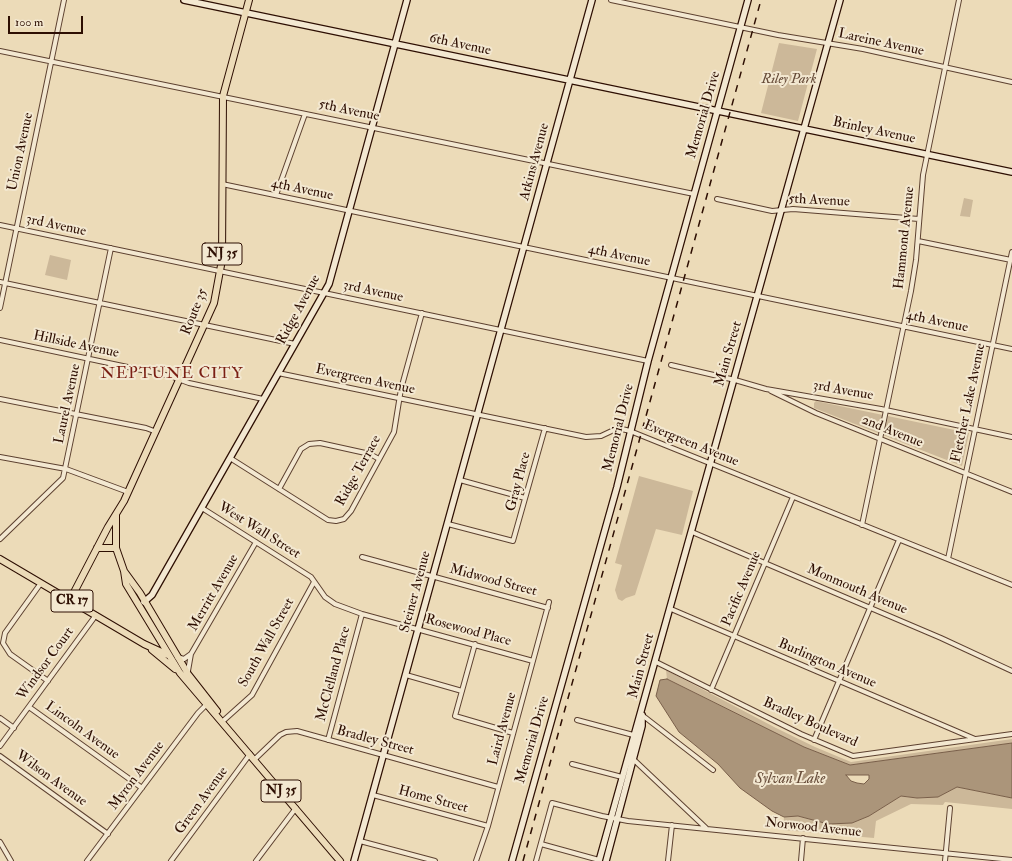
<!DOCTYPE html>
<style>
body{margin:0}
#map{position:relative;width:1012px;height:861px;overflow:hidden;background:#ecdbb8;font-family:"IM FELL Double Pica",serif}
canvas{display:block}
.scale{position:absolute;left:8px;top:16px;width:75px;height:18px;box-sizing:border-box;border:2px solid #2d0e02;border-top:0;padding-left:5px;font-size:12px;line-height:14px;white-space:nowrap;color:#2d0e02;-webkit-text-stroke:3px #f3e8d1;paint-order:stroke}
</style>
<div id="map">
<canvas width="1012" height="861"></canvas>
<div class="scale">100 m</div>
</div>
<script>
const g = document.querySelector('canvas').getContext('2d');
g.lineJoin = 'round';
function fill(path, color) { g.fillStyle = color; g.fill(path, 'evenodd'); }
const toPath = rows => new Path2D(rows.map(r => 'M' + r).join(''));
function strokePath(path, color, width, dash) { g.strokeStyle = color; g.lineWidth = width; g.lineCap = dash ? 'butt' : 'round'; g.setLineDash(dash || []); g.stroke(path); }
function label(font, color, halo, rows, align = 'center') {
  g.font = font + ' "IM FELL Double Pica",serif'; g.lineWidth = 4; g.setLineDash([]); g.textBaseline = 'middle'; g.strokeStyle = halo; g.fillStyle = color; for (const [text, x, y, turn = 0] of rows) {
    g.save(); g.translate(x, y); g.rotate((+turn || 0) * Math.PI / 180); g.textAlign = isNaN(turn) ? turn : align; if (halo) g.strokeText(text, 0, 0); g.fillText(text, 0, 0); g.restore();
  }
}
const green = toPath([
 [779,43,817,49,798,121,761,113],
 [964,198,973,200,970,217,960,216],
 [50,255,71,260,67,280,45,275],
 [816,401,969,433,962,466,814,408,814,403],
 [639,476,693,491,682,535,656,529,635,595,626,598,622,601,618,599,615,590,622,565,615,563],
 [666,670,776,728,815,747,851,762,1012,739,1012,743,850,765,804,747,667,679],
 [957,787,1012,798,1012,809,945,802,943,805,911,804,876,821,874,838,783,830,784,817,798,816,828,824,852,823,869,816,901,796,917,798,938,797]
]);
const water = toPath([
 [667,679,804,747,850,765,1012,743,1012,798,957,787,938,797,917,798,901,796,869,816,852,823,828,824,798,816,784,817,772,811,740,788,718,764,679,732,656,696,660,680,667,679],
 [846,775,869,775,869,779,864,784,857,783,851,781,846,775]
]);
const street = toPath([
 [611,0,778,35,863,49,1012,82],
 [0,51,694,194],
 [222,184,1012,349],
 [276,195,305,114],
 [717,199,772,211,793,209,919,219],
 [0,225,648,361],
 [918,241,1011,260],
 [0,282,295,344],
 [0,308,64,0],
 [0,340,170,376,189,383,263,399],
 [671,365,735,380,766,389,881,409,1012,437],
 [278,373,586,437,601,436,618,428,630,431,1012,585],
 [771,391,816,413,1012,492],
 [0,399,146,428,154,431],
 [0,457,66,469,128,492],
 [230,458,328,520,336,521,344,519,351,511,394,432,401,389,422,313],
 [460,480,525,498],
 [279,489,301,449,309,444,320,443,370,454,379,459],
 [202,508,311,577,325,597,335,604,362,614,533,661],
 [448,524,513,541,545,428],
 [862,525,911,291,916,260,923,175,959,0],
 [692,532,941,638,1012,671],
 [0,539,63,478,111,248],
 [362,557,548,608],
 [948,559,1012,252],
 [41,583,5,633,3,643,10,654,48,681],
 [671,609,975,739],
 [475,644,455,716,513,733],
 [177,657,184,659,191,654],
 [656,662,801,734,853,756,1012,734],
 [188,671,191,654,256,542],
 [406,675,462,691],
 [711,690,793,497],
 [29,707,142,788],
 [642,715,713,770],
 [0,718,14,728],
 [577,720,637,736],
 [223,721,252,695,314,582],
 [328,740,362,614],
 [814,740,899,540],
 [0,746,96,615],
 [0,756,108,834],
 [255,759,280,735,286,732,297,731,498,787],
 [633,759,706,828],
 [572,764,622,777],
 [373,795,488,826],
 [360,841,435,861],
 [0,842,11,861],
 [541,844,599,860],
 [87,861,198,713,206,705],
 [171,861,250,754],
 [256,861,296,808],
 [476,861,488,826,549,602],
 [536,861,552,803,602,816,628,821,1012,860],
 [668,861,672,825],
 [801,861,803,838],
 [945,861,950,808]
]);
const secondary = toPath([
 [184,0,1012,172],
 [144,602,152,595,329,284,407,0],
 [354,861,592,0],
 [512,861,617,487,648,361,748,0],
 [599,861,840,0],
 [606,861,642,726,642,715]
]);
const primary = toPath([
 [116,515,116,548,124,571,140,593,188,674,217,711],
 [97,548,116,548],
 [0,559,144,644,168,655],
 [124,571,126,584,180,673,340,861],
 [70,600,108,527,124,501,214,303,222,260,223,96,249,0],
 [152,650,175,669]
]);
const rail = toPath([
 [523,861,761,0]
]);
const shields = [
 [222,254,40],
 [72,601,42],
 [281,791,40]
];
const shieldNames = [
 ["NJ 35",222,254],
 ["CR 17",72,601],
 ["NJ 35",281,791]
];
const streetNames = [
 ["Lareine Avenue",881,43,12],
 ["6th Avenue",460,45,12],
 ["5th Avenue",349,111,12],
 ["Memorial Drive",704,115,-74],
 ["Brinley Avenue",874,131,12],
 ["Union Avenue",21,152,-78],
 ["Atkins Avenue",535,162,-75],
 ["4th Avenue",302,190,12],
 ["5th Avenue",819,201,3],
 ["3rd Avenue",56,226,12],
 ["Hammond Avenue",905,238,-84],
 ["4th Avenue",619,256,12],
 ["3rd Avenue",373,292,12],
 ["Ridge Avenue",299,310,-62],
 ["Route 35",195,312,-68],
 ["4th Avenue",937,322,12],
 ["Hillside Avenue",76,345,12],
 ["Main Street",729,354,-74],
 ["Evergreen Avenue",365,380,12],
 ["3rd Avenue",843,391,10],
 ["Fletcher Lake Avenue",969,403,-78],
 ["Laurel Avenue",68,404,-78],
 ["Memorial Drive",619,428,-76],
 ["2nd Avenue",892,432,22],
 ["Evergreen Avenue",691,444,22],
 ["Ridge Terrace",359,471,-61],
 ["Gray Place",519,482,-75],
 ["West Wall Street",259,531,32],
 ["Midwood Street",493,581,15],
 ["Pacific Avenue",742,589,-67],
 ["Monmouth Avenue",857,590,23],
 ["Steiner Avenue",416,592,-75],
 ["Merritt Avenue",214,593,-60],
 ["Rosewood Place",468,631,15],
 ["South Wall Street",267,643,-61],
 ["Windsor Court",46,664,-54],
 ["Burlington Avenue",827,664,23],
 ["Main Street",642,666,-75],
 ["McClelland Place",334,674,-75],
 ["Bradley Boulevard",810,723,24],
 ["Laird Avenue",503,729,-75],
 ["Lincoln Avenue",82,731,36],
 ["Memorial Drive",533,740,-74],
 ["Bradley Street",375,741,15],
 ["Myron Avenue",137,776,-53],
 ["Wilson Avenue",51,779,36],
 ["Home Street",433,800,15],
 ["Green Avenue",202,801,-54],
 ["Norwood Avenue",813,828,6]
];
const parkNames = [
 ["Riley Park",789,80]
];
const waterNames = [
 ["Sylvan Lake",790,780]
];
const quarterNames = [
 ["NEPTUNE CITY",172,375]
];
fill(green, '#ccb899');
fill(water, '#ab957a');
strokePath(water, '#795f4a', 1);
strokePath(street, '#5d4130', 6);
strokePath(secondary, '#2d0e02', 8);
strokePath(primary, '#2d0e02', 8);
strokePath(street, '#f3e8d1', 4);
strokePath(secondary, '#f3e8d1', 5.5);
strokePath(primary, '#ecdbb8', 6);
strokePath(rail, '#2d0e02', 1.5, [7, 7]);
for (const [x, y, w] of shields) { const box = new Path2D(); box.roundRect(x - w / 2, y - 11, w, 22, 3); g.fillStyle = '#f3e8d1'; g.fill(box); strokePath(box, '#2d0e02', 1); }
label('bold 13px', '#2d0e02', null, shieldNames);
label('14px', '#2d0e02', '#f3e8d1', streetNames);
label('italic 14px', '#654a37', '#f3e8d1', parkNames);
label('italic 15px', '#664b38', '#f3e8d1', waterNames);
g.letterSpacing = '1px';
label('16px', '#7a1f14', '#f3e8d1', quarterNames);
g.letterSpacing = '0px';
</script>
